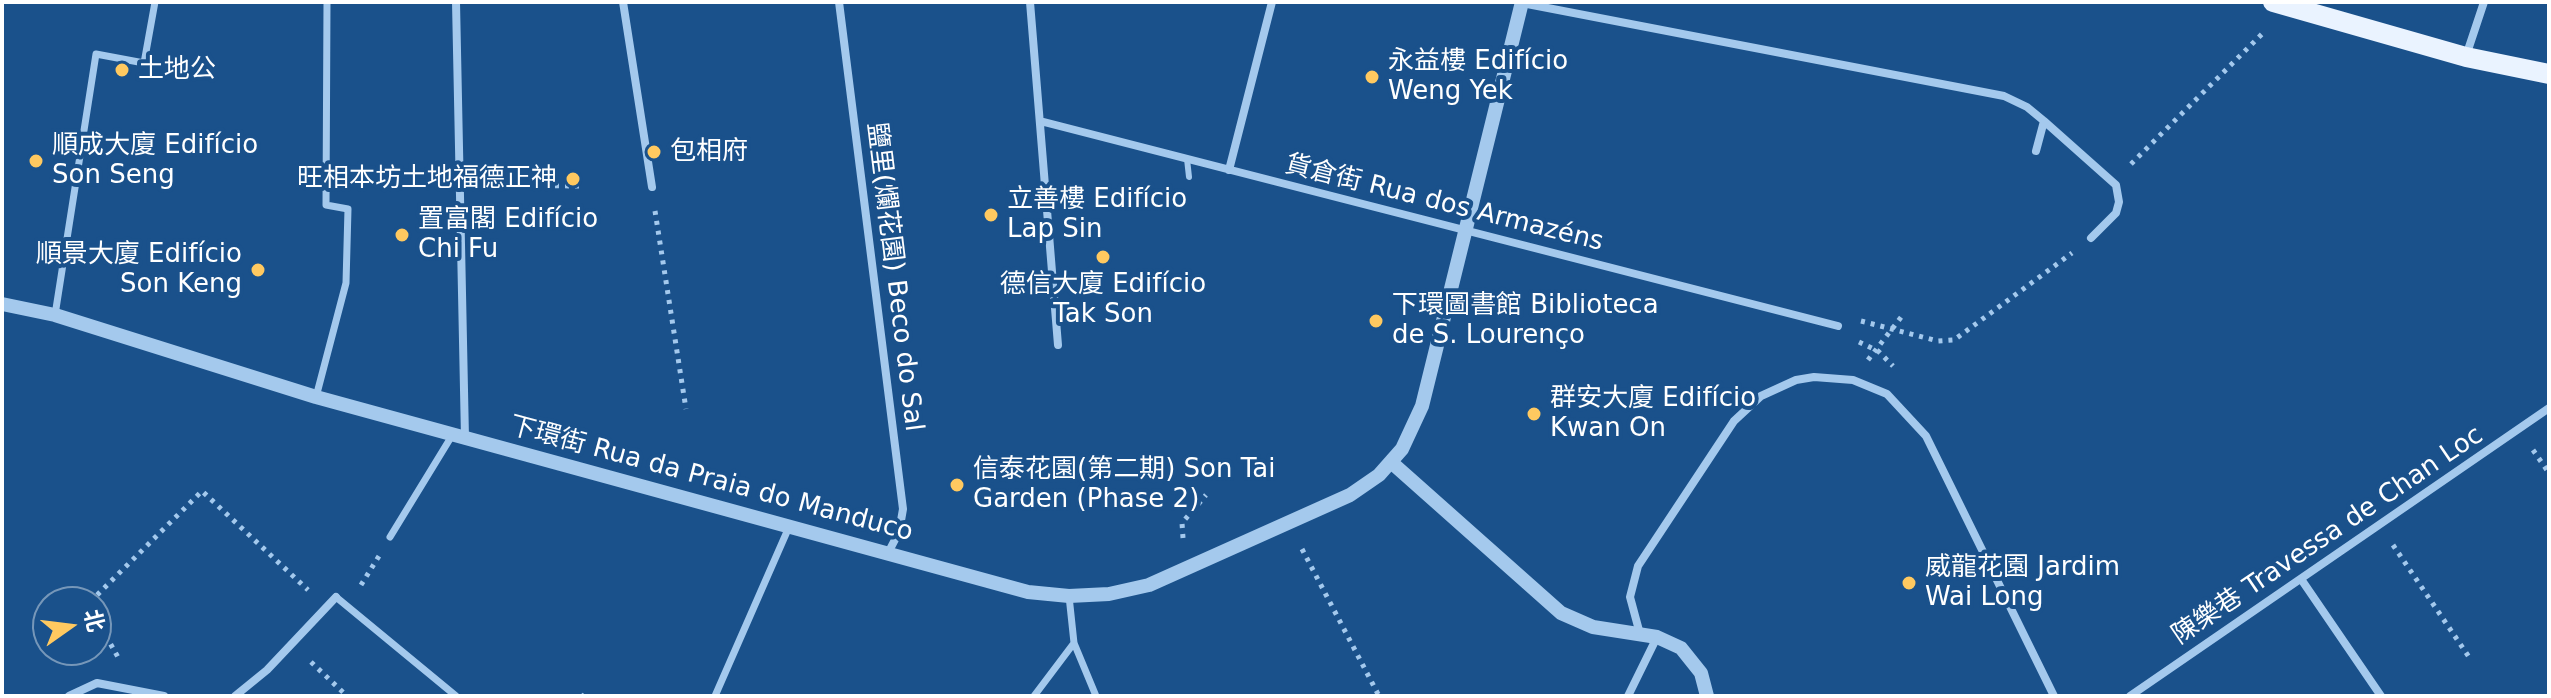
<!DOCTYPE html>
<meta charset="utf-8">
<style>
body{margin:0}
#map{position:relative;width:2551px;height:698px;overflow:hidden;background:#1a518b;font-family:"DejaVu Sans","Noto Sans SC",sans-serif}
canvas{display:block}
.frame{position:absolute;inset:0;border:4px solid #fff;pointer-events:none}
.north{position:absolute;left:32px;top:586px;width:80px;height:80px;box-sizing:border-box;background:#1a518b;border:2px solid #7697b9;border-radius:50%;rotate:76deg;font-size:22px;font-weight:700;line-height:32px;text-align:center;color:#fff}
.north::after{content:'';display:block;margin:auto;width:28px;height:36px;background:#ffc960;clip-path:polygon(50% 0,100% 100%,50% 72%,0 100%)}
</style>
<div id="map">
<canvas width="2551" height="698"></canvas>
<div class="frame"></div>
<div class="north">北</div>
</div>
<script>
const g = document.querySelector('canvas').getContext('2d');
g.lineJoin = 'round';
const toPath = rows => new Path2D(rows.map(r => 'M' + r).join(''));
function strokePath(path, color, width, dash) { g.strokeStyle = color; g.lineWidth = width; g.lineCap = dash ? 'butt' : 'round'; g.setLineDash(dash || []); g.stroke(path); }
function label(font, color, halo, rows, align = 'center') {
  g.font = font + ' "DejaVu Sans","Noto Sans SC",sans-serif'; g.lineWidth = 8; g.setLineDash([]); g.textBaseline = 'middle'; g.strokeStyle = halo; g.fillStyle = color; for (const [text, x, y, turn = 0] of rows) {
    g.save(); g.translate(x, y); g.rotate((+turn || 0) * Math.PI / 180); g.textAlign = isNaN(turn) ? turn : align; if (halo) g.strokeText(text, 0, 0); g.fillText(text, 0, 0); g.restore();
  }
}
const path = toPath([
 [2131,164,2263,33],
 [485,185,580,186],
 [655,211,686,409],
 [1861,321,1938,341,1954,340,2072,253],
 [1859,342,1878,351,1893,366],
 [1868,360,1902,316],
 [2533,450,2549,473],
 [1183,538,1182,523,1206,495],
 [2393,545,2469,657],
 [1302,549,1379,696],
 [361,585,379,556],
 [90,602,202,491,308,590],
 [96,618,119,659],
 [311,662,347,696],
 [581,695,583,696]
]);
const service = toPath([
 [1187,159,1189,177]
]);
const pedestrian = toPath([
 [55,315,96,54,144,63,155,2],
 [316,397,346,283,348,209,326,205,327,2],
 [390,537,453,434],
 [1069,596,1074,643,1096,696],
 [336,597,456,696],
 [715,696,789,527],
 [1034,696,1074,643]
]);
const minor = toPath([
 [456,2,465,438],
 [623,2,652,187],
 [839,2,903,509,899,532,888,553],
 [1030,2,1058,345],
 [1522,3,2004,96,2027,107,2044,121,2036,151],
 [2466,56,2484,2],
 [1040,121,1838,326],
 [2044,121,2116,185,2119,202,2116,213,2091,238],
 [1229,170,1272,2],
 [2301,579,2381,696],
 [1640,634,1630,597,1638,566,1734,421,1761,396,1796,380,1814,377,1853,380,1887,394,1926,436,2054,696],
 [69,696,97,683,164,696],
 [235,696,267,670,336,597],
 [1628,696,1657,637],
 [2130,696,2549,408]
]);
const tertiary = toPath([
 [2,304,55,315,316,397,1028,592,1069,596,1109,594,1149,585,1350,495,1379,475,1402,449,1422,406,1522,2],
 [1391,462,1561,613,1593,627,1657,637,1681,648,1701,673,1707,696]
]);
const primary = toPath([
 [2273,2,2466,57,2549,74]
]);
const markers = [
 [122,70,8,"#ffc960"],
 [1372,77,8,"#ffc960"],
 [654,152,8,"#ffc960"],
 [36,161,8,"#ffc960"],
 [573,179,8,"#ffc960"],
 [991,215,8,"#ffc960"],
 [402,235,8,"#ffc960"],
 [1103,257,8,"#ffc960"],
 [258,270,8,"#ffc960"],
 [1376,321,8,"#ffc960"],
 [1534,414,8,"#ffc960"],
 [957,485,8,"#ffc960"],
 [1909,583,8,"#ffc960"]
];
const poiNames = [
 ["永益樓 Edifício",1388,62],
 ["Weng Yek",1388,92],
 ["土地公",138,70],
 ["順成大廈 Edifício",52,146],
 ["Son Seng",52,176],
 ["包相府",670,152],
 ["旺相本坊土地福德正神",557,179,"right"],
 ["立善樓 Edifício",1007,200],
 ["Lap Sin",1007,230],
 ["置富閣 Edifício",418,220],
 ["Chi Fu",418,250],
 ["順景大廈 Edifício",242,255,"right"],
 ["Son Keng",242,285,"right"],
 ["德信大廈 Edifício",1103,285,"center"],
 ["Tak Son",1103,315,"center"],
 ["下環圖書館 Biblioteca",1392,306],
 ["de S. Lourenço",1392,336],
 ["群安大廈 Edifício",1550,399],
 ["Kwan On",1550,429],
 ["信泰花園(第二期) Son Tai",973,470],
 ["Garden (Phase 2)",973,500],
 ["威龍花園 Jardim",1925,568],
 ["Wai Long",1925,598]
];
const streetNames = [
 ["貨倉街 Rua dos Armazéns",1444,204,14],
 ["鹽里(爛花園) Beco do Sal",894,277,83],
 ["下環街 Rua da Praia do Manduco",711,480,15],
 ["陳樂巷 Travessa de Chan Loc",2328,536,-34]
];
strokePath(path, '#a4c9ed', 5, [4, 6]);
strokePath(service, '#a4c9ed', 6);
strokePath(pedestrian, '#a4c9ed', 7);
strokePath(minor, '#a4c9ed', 8);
strokePath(tertiary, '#a4c9ed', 14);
strokePath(primary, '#eaf3ff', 20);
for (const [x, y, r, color] of markers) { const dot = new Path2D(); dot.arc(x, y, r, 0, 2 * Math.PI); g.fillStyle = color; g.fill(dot); strokePath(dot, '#1a518b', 3); }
label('26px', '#fff', '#1a518b', poiNames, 'left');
label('26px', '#fff', '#1a518b', streetNames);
</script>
